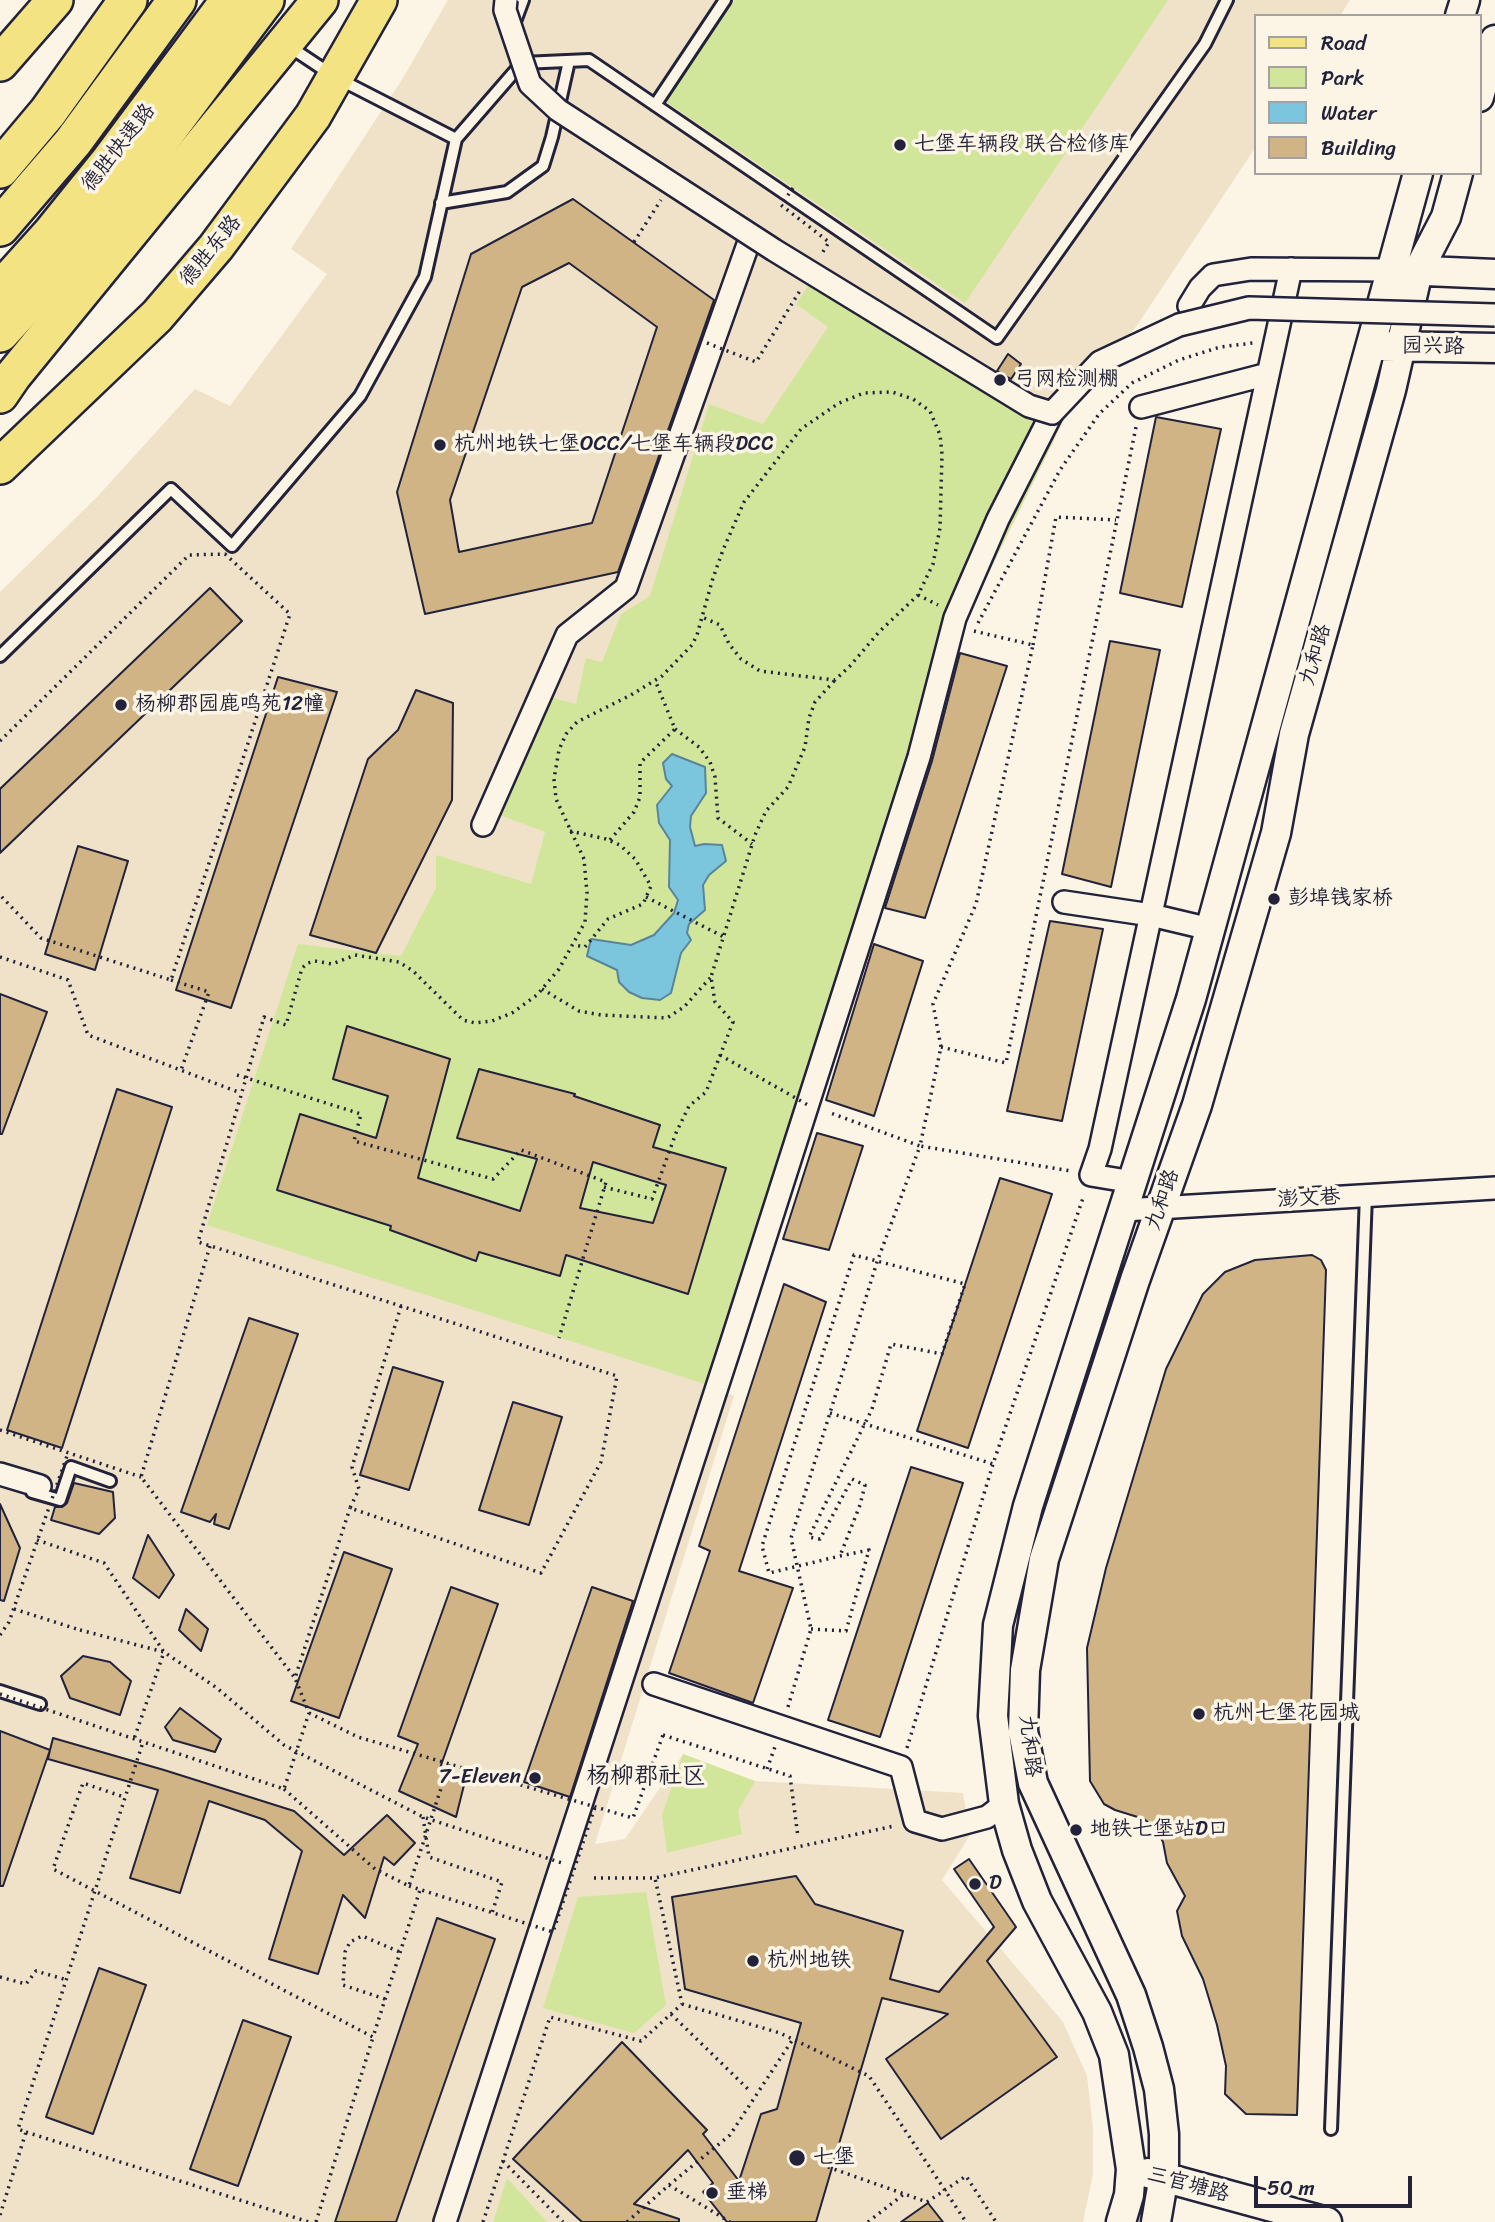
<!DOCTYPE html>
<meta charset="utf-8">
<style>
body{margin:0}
#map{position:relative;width:1495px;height:2222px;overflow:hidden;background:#fcf5e5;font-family:Sriracha,sans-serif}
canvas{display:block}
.legend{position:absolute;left:1254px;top:14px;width:228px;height:161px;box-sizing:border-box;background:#fcf5e5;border:2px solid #a5a1a1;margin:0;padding:9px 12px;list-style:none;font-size:21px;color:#22223b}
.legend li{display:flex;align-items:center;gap:14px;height:35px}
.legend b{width:35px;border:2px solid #a5a1a1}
.scale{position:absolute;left:1254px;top:2176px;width:158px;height:32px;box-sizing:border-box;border:4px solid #22223b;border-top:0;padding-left:9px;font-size:21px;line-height:24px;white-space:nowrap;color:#22223b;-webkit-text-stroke:5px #fcf5e5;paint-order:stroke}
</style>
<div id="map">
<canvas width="1495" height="2222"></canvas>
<ul class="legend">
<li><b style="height:9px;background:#f4e382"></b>Road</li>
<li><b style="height:19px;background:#d1e69b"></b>Park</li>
<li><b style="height:19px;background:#7cc6dd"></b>Water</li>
<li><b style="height:19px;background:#d0b486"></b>Building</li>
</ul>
<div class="scale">50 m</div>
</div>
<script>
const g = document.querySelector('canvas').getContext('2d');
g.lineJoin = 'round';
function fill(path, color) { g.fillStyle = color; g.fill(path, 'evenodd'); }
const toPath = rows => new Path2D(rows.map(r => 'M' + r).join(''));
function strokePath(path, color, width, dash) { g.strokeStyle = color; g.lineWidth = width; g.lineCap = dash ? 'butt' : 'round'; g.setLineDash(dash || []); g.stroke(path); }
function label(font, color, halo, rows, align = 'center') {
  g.font = font + ' Sriracha,"LXGW WenKai TC",sans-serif'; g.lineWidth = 7; g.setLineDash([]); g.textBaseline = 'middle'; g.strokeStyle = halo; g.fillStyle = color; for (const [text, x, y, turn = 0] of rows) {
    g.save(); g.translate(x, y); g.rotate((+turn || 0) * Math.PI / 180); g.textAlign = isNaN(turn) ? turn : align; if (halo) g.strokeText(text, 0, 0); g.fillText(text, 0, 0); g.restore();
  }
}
const built = toPath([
 [448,0,1350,0,1340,16,1255,16,1255,148,1138,324,1068,412,925,702,705,1384,734,1396,595,1844,625,1839,683,1754,755,1781,963,1793,970,1835,942,1880,1063,2022,1087,2076,1093,2129,1093,2174,1083,2222,0,2222,0,592,98,496,195,389,230,406,327,274,291,249,403,78]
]);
const green = toPath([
 [735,0,1168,0,965,303,666,102],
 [817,273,1055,438,925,702,705,1384,207,1225,298,944,401,956,436,888,436,855,531,884,545,832,500,815,546,696,576,704,586,658,602,662,621,614,650,596,709,404,763,424,828,327,796,304],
 [683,1754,755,1781,738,1811,742,1834,667,1853,662,1815],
 [646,1892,666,2005,634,2033,543,2008,578,1897],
 [507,2178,547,2222,493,2222]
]);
const water = toPath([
 [672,754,705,767,706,793,691,816,690,827,695,846,704,844,722,845,726,861,709,875,703,885,705,910,689,924,687,933,691,940,681,953,671,993,660,1000,642,998,629,992,619,982,617,970,587,956,591,939,631,945,654,935,674,913,678,900,669,887,670,840,659,823,657,805,672,786,666,779,663,763,672,754]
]);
const building = toPath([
 [573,199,714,300,618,572,425,614,397,492,471,254,573,199],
 [569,263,657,327,592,523,459,552,450,500,522,287,569,263],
 [1008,354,1021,364,1011,379,997,371,1008,354],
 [1156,417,1221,429,1182,607,1120,593,1156,417],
 [210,588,242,621,0,853,0,789,210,588],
 [1110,641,1160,650,1111,887,1062,874,1110,641],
 [960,653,1007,666,925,918,885,908,932,761,960,653],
 [278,677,337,692,231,1008,176,990,278,677],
 [416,690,453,703,452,800,376,953,310,935,368,759,398,730,416,690],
 [78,846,128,861,95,970,45,954,78,846],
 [1050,921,1103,929,1062,1121,1007,1111,1050,921],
 [874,944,923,961,874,1116,826,1100,874,944],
 [0,994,47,1012,2,1134,0,1134,0,994],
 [347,1026,450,1059,418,1178,520,1211,537,1159,457,1138,479,1069,575,1094,574,1096,660,1125,653,1147,726,1168,688,1294,566,1255,560,1276,479,1252,476,1261,390,1230,391,1226,277,1190,300,1114,376,1138,388,1096,333,1079,347,1026],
 [593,1162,666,1185,653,1223,580,1208,593,1162],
 [117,1089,172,1107,62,1448,7,1430,117,1089],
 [817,1133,863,1146,829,1250,783,1239,817,1133],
 [1000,1178,1052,1194,968,1448,917,1431,1000,1178],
 [1312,1255,1321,1260,1326,1270,1297,2115,1246,2114,1225,2094,1226,2066,1217,2025,1203,1979,1182,1936,1177,1911,1185,1896,1167,1863,1163,1842,1156,1829,1144,1819,1115,1810,1104,1804,1090,1781,1087,1648,1106,1568,1166,1369,1203,1294,1225,1272,1255,1260,1312,1255],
 [784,1284,826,1302,739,1571,793,1588,753,1703,669,1673,710,1551,699,1546,784,1284],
 [249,1318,298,1334,229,1529,214,1524,216,1514,210,1522,181,1512,249,1318],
 [393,1367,443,1382,409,1490,360,1475,393,1367],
 [513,1402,562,1417,529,1525,479,1510,513,1402],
 [911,1467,963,1483,880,1737,828,1720,911,1467],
 [74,1483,113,1492,115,1518,99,1534,51,1520,55,1507,62,1507,67,1503,74,1483],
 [0,1504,20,1548,4,1601,0,1600,0,1504],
 [148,1535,174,1575,159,1598,133,1578,148,1535],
 [344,1552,392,1569,339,1718,291,1701,344,1552],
 [451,1587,498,1604,439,1771,465,1781,456,1817,399,1791,418,1744,398,1736,451,1587],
 [592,1587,633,1601,570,1797,524,1782,592,1587],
 [186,1609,208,1629,201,1651,179,1630,186,1609],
 [83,1656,110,1662,131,1681,120,1715,70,1698,61,1676,83,1656],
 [180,1708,221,1739,215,1752,173,1740,165,1727,180,1708],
 [0,1731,50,1750,53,1738,164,1770,294,1811,344,1855,387,1815,415,1843,394,1865,384,1857,365,1918,343,1895,318,1974,269,1959,302,1851,265,1820,209,1801,180,1893,130,1878,158,1790,48,1759,50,1750,3,1886,0,1886,0,1731],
 [969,1859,1016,1927,987,1961,1057,2057,941,2139,886,2059,948,2014,882,1998,816,2222,727,2222,703,2192,713,2183,688,2150,634,2204,679,2219,679,2222,582,2222,513,2159,622,2042,707,2130,703,2134,739,2181,761,2114,777,2109,801,2023,685,1989,672,1897,796,1876,815,1904,903,1931,890,1979,939,1992,994,1927,954,1869,969,1859],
 [437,1918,495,1939,396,2222,335,2222,437,1918],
 [99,1968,146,1985,93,2134,46,2117,99,1968],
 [243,2020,291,2037,238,2186,190,2169,243,2020],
 [928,2203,943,2222,901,2222,928,2203]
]);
const path = toPath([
 [634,242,661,200],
 [918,595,938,605],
 [978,623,1060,470,1099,414,1132,383,1179,360,1220,347,1253,343],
 [974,631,1033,645,976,904,933,1004,941,1047,920,1146,1071,1171],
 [1033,645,1056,517,1116,520],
 [675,729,699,747,710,762,715,777,718,818,752,844],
 [570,831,606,839,620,845,635,859,651,886,643,904,608,919,585,947,574,945],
 [646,897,724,937],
 [171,980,209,992,181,1070],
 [542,989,579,1011,601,1015,667,1018,684,1007,711,977],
 [941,1047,1006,1063,1136,427],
 [237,1075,361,1114,354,1141,493,1179,521,1150,606,1182,559,1338],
 [604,1187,652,1199,676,1133,689,1106,706,1092,733,1022,715,1002,711,977,755,835,766,811,788,787,805,747,809,718,815,702,835,680],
 [830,1413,993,1464],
 [80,1630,164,1652,134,1739],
 [788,1707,811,1629,791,1538,877,1262,920,1146,828,1112],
 [663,1735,790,1776,798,1837],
 [907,1748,993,1464,1084,1195],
 [767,1769,776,1744],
 [121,1796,83,1783,53,1869,373,2037,420,1890],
 [594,1878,655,1878,894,1826],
 [0,1977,26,1984,36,1971,67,1980],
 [385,1999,343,1985,345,1952,350,1942,362,1936,400,1952],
 [682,2004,780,2033,869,2076,966,2222],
 [671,2014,751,2092],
 [26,2132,309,2222],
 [503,2161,563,2222],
 [828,2167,927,2202,966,2176,996,2222],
 [669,2185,730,2135,793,2039],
 [316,2222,373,2037],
 [483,2222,550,2017,641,2041,682,2004,655,1878],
 [627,2222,669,2185,730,2222],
 [868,2222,904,2194]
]);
const service = toPath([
 [513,27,523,0],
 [290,47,335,77,456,139],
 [655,105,725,0],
 [441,203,507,192,543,166,552,137,569,61],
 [0,656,171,489,232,546,360,396,425,277,456,139,522,63,589,60,997,338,1205,44,1227,0],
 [32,1492,60,1500,71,1467,110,1481],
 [0,1691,40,1704],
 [1331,2129,1366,1195]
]);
const minor = toPath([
 [1189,306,1200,288,1213,275,1251,269,1393,270],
 [1141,407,1268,374],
 [483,825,567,635,626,588,751,236],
 [1064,902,1151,915,1210,929],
 [1133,1182,1091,1175,1100,1149,1291,269],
 [1124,1210,1495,1188],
 [0,1474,40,1486],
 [654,1684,901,1767,915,1821,942,1829,987,1817,1004,1804],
 [445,2222,732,1341,919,757,955,618,998,519,1052,413]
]);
const tertiary = toPath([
 [1460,16,1465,0],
 [1479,97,1495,40],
 [1403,270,1495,274],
 [1382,346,1495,348],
 [1148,2173,1327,2222],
 [1121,2222,1129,2195,1131,2169,1114,2055,1097,2012,1037,1901,1017,1850,1004,1804,993,1716,998,1625,1028,1506,1191,999,1418,173],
 [1156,2222,1164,2176,1164,2134,1159,2089,1148,2047,1131,1995,1033,1783,1023,1731,1025,1670,1044,1559,1135,1280,1197,1105,1276,833,1294,734,1391,390,1418,271,1446,217,1458,173]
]);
const primary = toPath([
 [0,63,55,0],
 [0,395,13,376,320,0],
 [0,466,157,316,216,247,313,116,379,0]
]);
const trunk = toPath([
 [0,169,48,112,128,0],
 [0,227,73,142,177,0],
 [0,291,52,233,110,161,230,0],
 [0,333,86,239,265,0]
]);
const pathBridge = toPath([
 [793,188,781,205,829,242,821,255],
 [707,343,756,362,801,289],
 [0,741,189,555,225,554,290,614,171,980,41,938,0,895],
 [610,840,634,812,640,797,640,763,675,729,655,680],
 [0,957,68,980,88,1035,241,1093],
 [720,1055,808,1105],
 [210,1246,141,1477,295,1678,350,1508],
 [401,1306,352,1467,359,1489,350,1508,541,1573,601,1462,617,1376,401,1306,198,1242,264,1017,286,1025,302,968,308,963,315,961,332,964,355,955,399,962,413,971,463,1020,475,1023,492,1021,512,1013,537,995,559,969,585,922,587,893,584,859,556,799,554,779,559,750,566,734,577,722,631,695,662,676,692,645,697,635,702,617,713,578,723,550,744,502,801,429,839,403,864,393,892,392,913,399,930,411,940,435,942,454,940,528,933,564,918,595,879,632,850,666,835,680,760,671,741,659,729,644,720,625,702,617],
 [0,1430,141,1477],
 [37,1540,104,1563,164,1652,217,1688,284,1745,423,1817,562,1863],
 [14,1609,80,1630],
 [811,1629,846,1631,869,1550,840,1556,769,1573,762,1546,854,1255,965,1284,942,1354,891,1344,872,1409,809,1537,820,1539,852,1479,865,1485,860,1505,840,1556],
 [0,1635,9,1622,68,1453],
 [0,1694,284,1789,309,1713,295,1678],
 [309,1713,358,1737,633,1818,663,1735],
 [284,1789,375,1869,409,1886,449,1764],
 [423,1817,429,1857,502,1882,492,1913],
 [409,1886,553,1932,595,1807],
 [0,2215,26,2132,18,2129,143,1742]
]);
const minorBridge = toPath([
 [506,0,505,10,530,84,558,110,774,250,1029,406,1052,413,1100,362,1179,325,1249,308,1495,315]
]);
const markers = [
 [900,145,7,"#22223b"],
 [1000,380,7,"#22223b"],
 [440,445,7,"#22223b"],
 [121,705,7,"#22223b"],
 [1274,899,7,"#22223b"],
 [1199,1714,7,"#22223b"],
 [535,1778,7,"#22223b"],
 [1076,1830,7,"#22223b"],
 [975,1884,7,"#22223b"],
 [753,1961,7,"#22223b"],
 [797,2158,9,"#22223b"],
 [712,2193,7,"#22223b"]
];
const poiNames = [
 ["七堡车辆段 联合检修库",914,145],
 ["弓网检测棚",1014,380],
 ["杭州地铁七堡OCC/七堡车辆段DCC",454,445],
 ["杨柳郡园鹿鸣苑12幢",135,705],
 ["彭埠钱家桥",1288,899],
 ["杭州七堡花园城",1213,1714],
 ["7-Eleven",521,1778,"right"],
 ["地铁七堡站D口",1090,1830],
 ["D",989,1884],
 ["杭州地铁",767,1961],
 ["七堡",813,2158],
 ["垂梯",726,2193]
];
const streetNames = [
 ["德胜快速路",119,148,-52],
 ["德胜东路",211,251,-51],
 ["园兴路",1433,347,1],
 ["九和路",1316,655,-74],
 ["澎文巷",1309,1199,-3],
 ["九和路",1163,1200,-71],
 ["九和路",1029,1746,83],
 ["三官塘路",1188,2185,15]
];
const quarterNames = [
 ["杨柳郡社区",646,1777]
];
fill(built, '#efe2c8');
fill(green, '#d1e69b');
fill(water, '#7cc6dd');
strokePath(water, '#58849c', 2);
fill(building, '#d0b486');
strokePath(building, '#22223b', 2);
strokePath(service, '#22223b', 16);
strokePath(minor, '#22223b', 26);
strokePath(tertiary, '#22223b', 33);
strokePath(primary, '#22223b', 40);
strokePath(trunk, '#22223b', 42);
strokePath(path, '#22223b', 3.5, [2, 5]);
strokePath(service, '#fcf5e5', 10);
strokePath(minor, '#fcf5e5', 21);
strokePath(tertiary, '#fcf5e5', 28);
strokePath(primary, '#f4e382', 35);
strokePath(trunk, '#f4e382', 37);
strokePath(minorBridge, '#22223b', 26, []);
strokePath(pathBridge, '#22223b', 3.5, [2, 5]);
strokePath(minorBridge, '#fcf5e5', 21);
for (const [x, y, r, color] of markers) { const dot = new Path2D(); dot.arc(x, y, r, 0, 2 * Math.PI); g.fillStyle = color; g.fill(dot); strokePath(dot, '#fcf5e5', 2.5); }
label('21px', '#22223b', '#fcf5e5', poiNames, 'left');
label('21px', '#22223b', '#fcf5e5', streetNames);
label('24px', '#22223b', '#fcf5e5', quarterNames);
</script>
